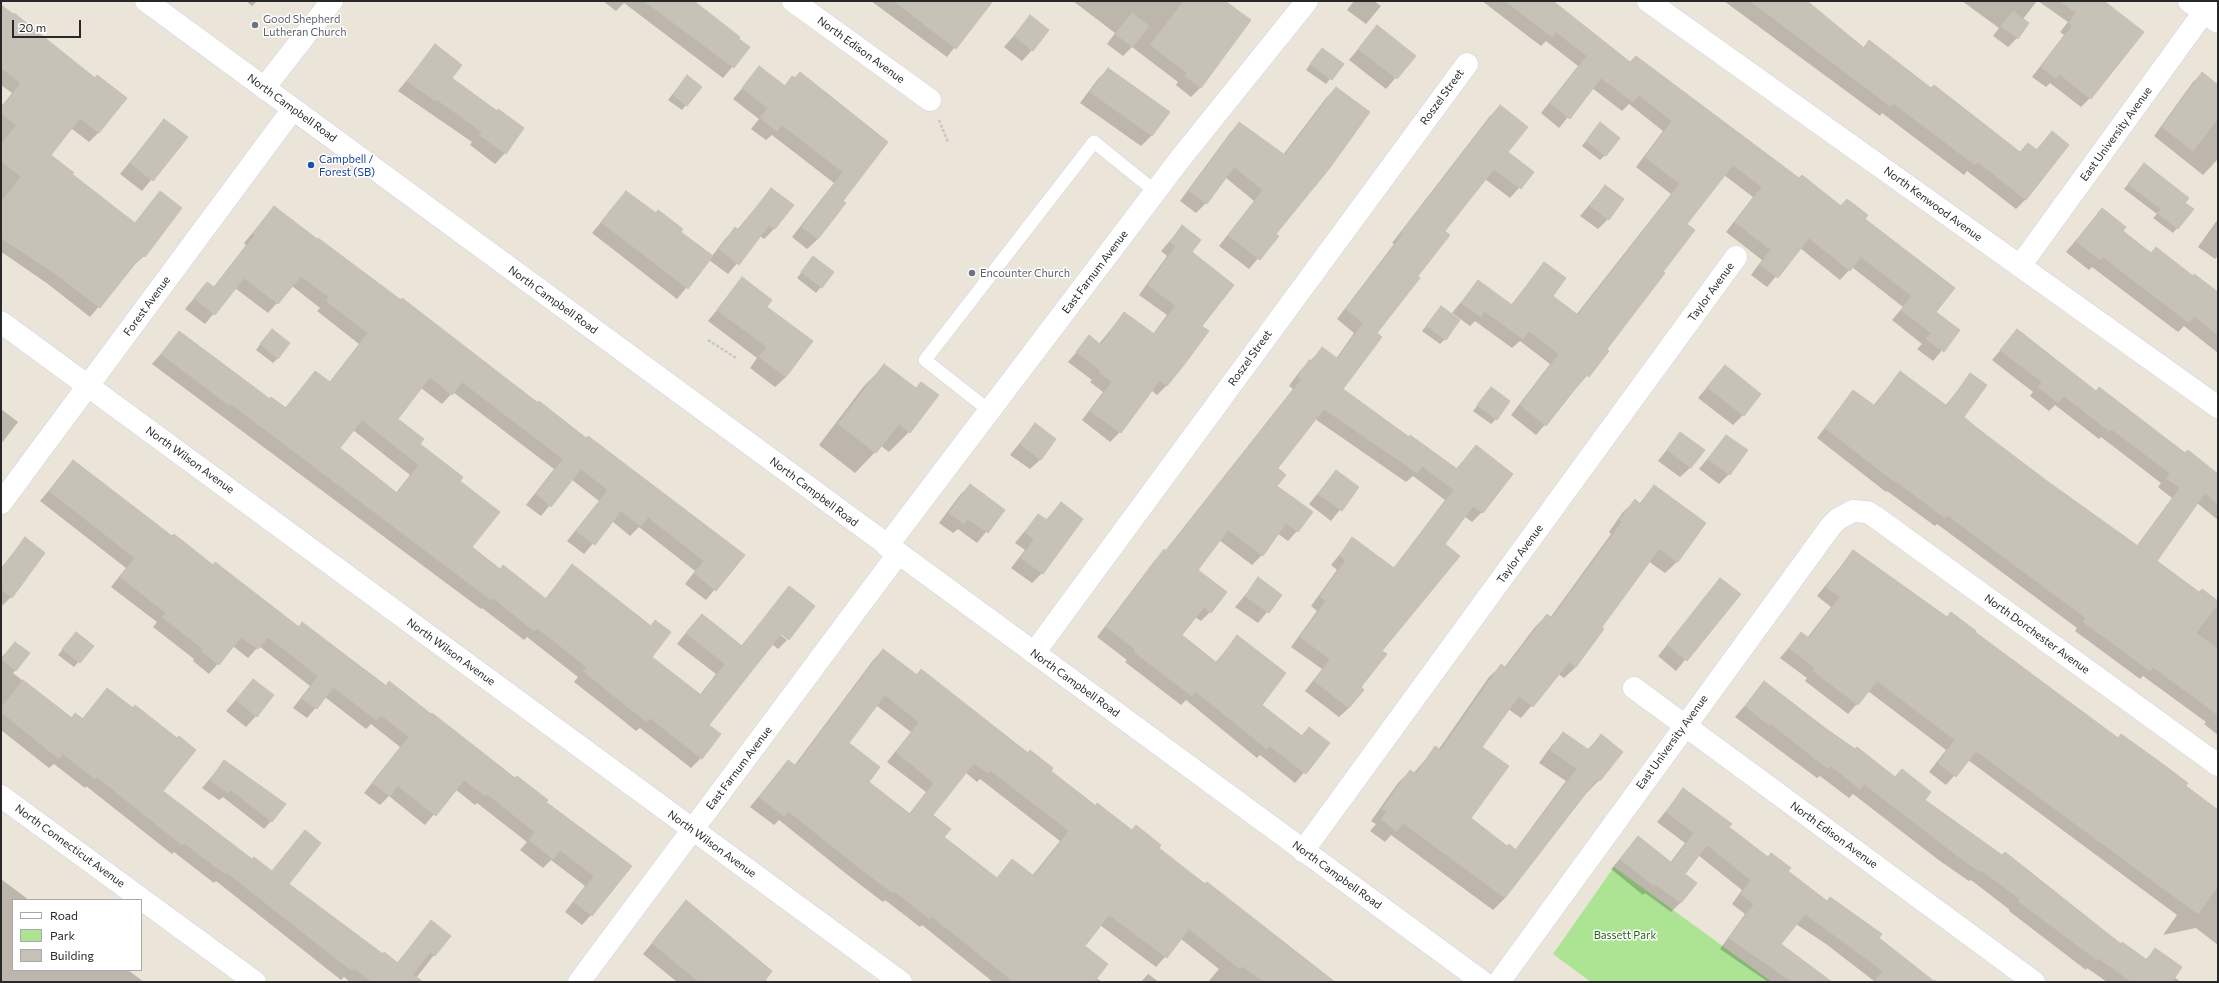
<!DOCTYPE html>
<style>
body{margin:0}
#map{position:relative;width:2219px;height:983px;overflow:hidden;background:#ebe4d9;font-family:Commissioner,sans-serif}
canvas{display:block}
.frame{position:absolute;inset:0;border:2px solid #282828;pointer-events:none}
.legend{position:absolute;left:12px;top:899px;width:130px;height:72px;box-sizing:border-box;background:#fff;border:1px solid #a9a9a9;margin:0;padding:5px 7px;list-style:none;font-size:12px;color:#282828}
.legend li{display:flex;align-items:center;gap:8px;height:20px}
.legend b{width:20px;border:1px solid #a9a9a9}
.scale{position:absolute;left:12px;top:20px;width:69px;height:18px;box-sizing:border-box;border:2px solid #282828;border-top:0;padding-left:5px;font-size:12px;line-height:14px;white-space:nowrap;color:#282828;-webkit-text-stroke:3px #fff;paint-order:stroke}
</style>
<div id="map">
<canvas width="2219" height="983"></canvas>
<div class="frame"></div>
<ul class="legend">
<li><b style="height:5px;background:#fff"></b>Road</li>
<li><b style="height:11px;background:#ace494"></b>Park</li>
<li><b style="height:11px;background:#c6c2b8"></b>Building</li>
</ul>
<div class="scale">20 m</div>
</div>
<script>
const g = document.querySelector('canvas').getContext('2d');
g.lineJoin = 'round';
function fill(path, color) { g.fillStyle = color; g.fill(path, 'evenodd'); }
const toPath = rows => new Path2D(rows.map(r => 'M' + r).join(''));
function strokePath(path, color, width, dash) { g.strokeStyle = color; g.lineWidth = width; g.lineCap = dash ? 'butt' : 'round'; g.setLineDash(dash || []); g.stroke(path); }
function label(font, color, halo, rows, align = 'center') {
  g.font = font + ' Commissioner,sans-serif'; g.lineWidth = 3; g.setLineDash([]); g.textBaseline = 'middle'; g.strokeStyle = halo; g.fillStyle = color; for (const [text, x, y, turn = 0] of rows) {
    g.save(); g.translate(x, y); g.rotate((+turn || 0) * Math.PI / 180); g.textAlign = isNaN(turn) ? turn : align; if (halo) g.strokeText(text, 0, 0); g.fillText(text, 0, 0); g.restore();
  }
}
const green = toPath([
 [1614,867,1772,982,1591,982,1553,954]
]);
const shadow = toPath([
 [246,1,257,1,252,6],
 [603,1,689,1,749,47,723,78,624,3,616,11],
 [871,1,991,1,947,57],
 [1073,1,1223,1,1250,20,1200,88,1191,97,1176,85,1178,82,1132,47,1123,56,1107,44,1115,33],
 [1354,1,1374,1,1381,6,1366,24,1347,10],
 [1482,1,1552,1,1630,63,1798,179,1840,206,1847,200,1934,313,1958,331,1933,361,1917,349,1922,344,1892,320,1903,307,1852,267,1840,280,1800,248,1767,287,1751,275,1762,260,1726,232,1753,197,1724,175,1686,224,1662,272,1605,349,1608,351,1536,435,1511,415,1550,364,1520,341,1512,348,1475,321,1470,326,1452,313,1478,281,1511,305,1545,264,1552,296,1576,315,1671,194,1636,167,1663,131,1629,104,1622,111,1592,88,1559,128,1541,113,1578,66,1546,41,1541,46],
 [1724,1,1793,1,1863,48,1869,41,1931,89,2019,153,2036,150,2052,132,2026,199,2016,209,1967,171,1964,175,1882,113,1880,116],
 [1962,1,2037,1,2023,19,2017,38,2008,47,1993,36,1999,28],
 [2038,1,2104,1,2090,98,2081,107,2050,83,2046,87,2032,77,2064,35,2060,32,2068,22],
 [1,5,94,79,97,76,99,132,89,142,71,128,50,155,71,175,134,224,160,192,144,256,134,265,90,317,48,284,3,253,1,254,1,107,12,93,1,85],
 [1030,17,1032,50,1022,61,1004,47],
 [1377,26,1414,56,1386,89,1349,60],
 [435,46,451,78,496,112,523,128,505,153,495,164,470,145,472,142,398,91],
 [1317,54,1342,64,1326,84,1306,70],
 [760,67,784,86,800,73,886,142,841,201,818,239,807,249,792,237,834,183,772,135,766,140,751,129,759,119,733,99],
 [1108,69,1168,112,1151,136,1141,146,1080,103,1098,79],
 [2202,74,2218,86,2218,159,2203,175,2154,136,2193,82],
 [682,82,686,105,682,110,668,100],
 [1336,88,1274,234,1277,236,1249,269,1219,246,1254,201,1225,177,1206,203,1196,213,1180,201,1230,133,1239,123,1283,155,1326,98],
 [1500,107,1507,152,1533,172,1510,198,1485,179,1444,232,1416,277,1376,333,1342,390,1409,438,1456,469,1476,446,1512,474,1482,512,1472,522,1464,516,1443,544,1349,708,1339,717,1305,691,1322,669,1291,647,1317,611,1311,606,1337,570,1331,565,1352,539,1393,569,1445,500,1413,476,1406,482,1315,419,1276,469,1276,486,1297,531,1288,541,1277,533,1262,555,1252,565,1219,540,1196,570,1210,612,1201,621,1195,617,1180,635,1215,663,1237,637,1261,705,1301,736,1309,728,1329,743,1295,783,1260,755,1257,758,1186,700,1181,705,1125,662,1127,660,1097,637,1155,560,1165,551,1293,389,1289,386,1300,371,1322,349,1336,359,1354,333,1337,319,1394,244,1392,243,1490,116],
 [164,120,186,137,142,191,120,174],
 [1596,128,1605,155,1600,160,1582,146],
 [2140,169,2192,210,2173,233,2153,218,2157,214,2124,189],
 [1605,186,1608,219,1598,229,1580,216],
 [771,189,774,229,764,239,760,236,728,274,709,260,677,299,592,233,626,192,712,256,725,239,735,229,737,230],
 [274,207,743,555,706,600,685,584,695,571,639,527,630,536,612,521,584,554,567,541,599,501,571,479,541,516,526,505,554,469,453,392,442,404,421,388,397,419,419,444,458,481,471,547,500,570,545,599,572,566,650,657,699,696,716,674,677,644,692,625,702,615,741,646,789,588,776,632,787,640,778,649,772,644,708,725,701,758,691,768,640,728,636,731,615,714,574,682,578,677,527,637,524,640,482,608,481,609,152,364,179,333,269,400,285,408,315,372,329,383,359,344,317,311,320,308,292,286,268,313,235,288,205,324,185,309,207,283,213,288,246,245,244,243],
 [353,430,410,475,396,493,338,448],
 [2102,209,2122,231,2151,254,2218,293,2218,353,2184,326,2178,332,2092,267,2089,270,2066,252],
 [2218,219,2218,256,2215,259,2198,247],
 [1182,227,1191,252,1201,326,1167,385,1157,395,1151,390,1120,432,1110,442,1082,420,1103,392,1090,382,1092,380,1068,362,1089,337,1099,344,1124,313,1153,334,1167,315,1139,295,1167,256,1161,251],
 [809,262,833,272,816,293,797,278],
 [742,279,765,308,786,377,775,387,750,368,757,358,708,321],
 [1441,308,1445,339,1440,344,1422,331],
 [2017,331,2096,392,2218,475,2218,520,2197,503,2156,561,2199,593,2218,602,2218,735,2204,724,2206,722,2143,676,2140,679,2075,631,2077,628,1937,524,1935,526,1887,491,1886,492,1817,438,1853,391,1873,406,1900,372,1945,406,1971,374,1963,417,1976,429,2136,547,2172,498,2158,487,2161,483,2101,437,2099,439,2055,405,2049,411,2030,396,2033,392,1992,360],
 [267,335,278,358,273,363,256,350],
 [884,366,909,432,889,452,881,446,855,473,819,445,864,386],
 [1725,366,1743,415,1733,425,1698,398],
 [1491,388,1496,419,1491,424,1473,411],
 [1,409,18,422,1,444],
 [1035,424,1041,459,1030,469,1010,455],
 [1680,433,1691,467,1680,477,1658,461],
 [1726,436,1729,474,1719,484,1699,469],
 [73,462,172,537,298,627,302,623,630,866,591,915,582,925,565,912,585,886,551,860,543,868,520,850,527,842,477,803,475,805,455,789,425,825,389,796,380,805,364,793,400,747,371,724,366,729,325,697,307,718,293,708,310,686,259,646,248,658,233,646,209,674,193,661,194,659,153,627,157,622,111,587,126,568,40,501],
 [1336,471,1358,487,1331,521,1309,504],
 [970,485,1004,510,977,543,958,529,953,533,939,523,960,495],
 [1654,486,1705,524,1677,562,1665,573,1648,561,1600,628,1603,629,1576,667,1564,678,1558,674,1521,718,1508,709,1480,747,1470,818,1507,847,1515,850,1566,781,1539,763,1552,745,1564,733,1587,750,1601,736,1599,780,1588,792,1586,791,1505,898,1493,910,1391,835,1385,842,1370,831,1376,824,1371,821,1398,783,1410,771,1413,774,1436,747,1439,749,1489,677,1501,666,1504,668,1535,627,1547,615,1550,618,1611,534,1609,532,1623,512,1635,501,1639,504],
 [1061,503,1042,573,1032,583,1011,568,1025,550,1015,543,1038,515,1046,520],
 [25,539,11,597,3,605,1,603,1,568],
 [1853,551,1946,618,1951,613,1973,632,2218,811,2218,945,2196,928,2163,935,2177,915,1968,760,1946,785,1929,772,1946,750,1868,691,1848,714,1805,681,1807,678,1780,658,1801,633,1807,638,1831,607,1817,596],
 [1259,579,1281,595,1258,623,1235,607],
 [1720,580,1739,594,1676,671,1658,656],
 [71,638,92,646,74,667,58,655],
 [15,643,29,654,13,673,71,719,75,715,82,719,107,689,162,791,252,860,271,872,305,832,287,884,383,956,397,963,431,922,449,936,416,978,421,982,350,982,344,977,341,980,216,881,214,883,174,852,172,854,86,786,85,788,54,764,49,768,1,730,1,658],
 [883,650,916,675,921,670,1095,807,1157,849,1334,982,1208,982,1219,969,1181,939,1156,967,1100,925,1083,947,1096,978,1102,982,993,982,922,925,920,927,885,900,883,902,849,876,779,820,774,825,750,807,788,761,794,766,874,659],
 [876,705,911,732,887,762,926,792,909,814,868,782,847,743],
 [965,772,977,782,980,779,1060,841,1032,876,1012,860,996,879,943,837,932,815],
 [253,680,256,716,246,727,226,711],
 [1765,682,1825,728,1895,777,1902,770,1924,800,2121,945,2145,960,2155,950,2174,977,2181,982,2107,982,2087,968,2086,970,2009,911,2010,910,1971,880,1969,881,1940,861,1853,794,1849,798,1820,776,1817,778,1735,717],
 [224,762,271,821,264,829,223,797,219,800,202,788],
 [1683,790,1728,827,1826,902,1933,982,1935,980,1939,982,1873,982,1874,981,1826,944,1796,924,1780,945,1810,982,1768,982,1720,949,1745,914,1732,904,1742,890,1698,855,1684,874,1681,902,1671,912,1645,893,1643,895,1611,869,1638,838,1670,863,1685,843,1657,822],
 [1,879,29,900,13,900,13,970,128,970,144,982,1,982],
 [686,902,765,979,768,982,677,982,643,954],
 [1148,974,1159,982,1141,982]
]);
const building = toPath([
 [644,1,694,1,740,37,739,39,750,47,734,68,644,1],
 [894,1,993,1,956,49,894,1],
 [1184,1,1225,1,1251,20,1201,88,1185,76,1187,73,1150,45,1184,1],
 [1505,1,1553,1,1630,62,1636,56,1799,178,1802,175,1841,206,1847,199,1868,215,1865,219,1955,288,1936,312,1960,330,1944,352,1926,339,1931,333,1901,310,1912,296,1861,257,1850,271,1809,238,1778,278,1760,264,1771,250,1735,222,1762,187,1733,165,1687,224,1695,230,1663,272,1665,273,1607,349,1609,351,1589,377,1586,375,1546,426,1520,405,1559,354,1529,331,1523,339,1484,311,1481,317,1461,303,1478,280,1512,305,1544,262,1566,278,1553,296,1578,315,1680,184,1645,157,1672,121,1639,95,1633,102,1601,78,1570,119,1550,103,1587,56,1556,32,1552,37,1505,1],
 [1750,1,1807,1,1864,48,1869,40,1931,88,1934,85,2020,152,2028,143,2037,150,2052,131,2069,145,2026,200,1978,162,1975,165,1893,103,1890,106,1750,1],
 [2060,1,2104,1,2144,32,2091,99,2059,74,2056,79,2041,67,2072,26,2069,23,2076,13,2060,1],
 [1,5,13,14,14,13,95,78,97,75,127,98,99,133,80,118,51,155,74,173,72,174,135,223,160,191,182,208,145,257,142,255,100,308,57,275,1,238,1,202,21,177,1,161,1,145,16,125,1,113,1,109,21,83,1,68,1,5],
 [2013,11,2029,23,2018,39,2001,26,2013,11],
 [1132,13,1149,26,1133,47,1115,34,1132,13],
 [1030,15,1049,30,1033,51,1014,36,1030,15],
 [1377,25,1416,56,1397,79,1358,49,1377,25],
 [435,44,462,65,452,78,497,111,498,109,524,128,506,154,479,135,482,132,436,99,435,101,407,81,435,44],
 [1322,48,1344,64,1332,80,1310,64,1322,48],
 [759,66,785,86,792,76,795,78,800,72,888,142,843,201,846,203,818,239,802,227,843,172,782,125,777,131,760,118,768,108,742,88,759,66],
 [1108,68,1170,112,1152,136,1090,92,1108,68],
 [2202,72,2218,85,2218,119,2193,151,2162,127,2202,72],
 [687,75,702,87,687,106,673,95,687,75],
 [1336,87,1370,112,1329,169,1276,234,1279,236,1260,260,1228,235,1263,190,1234,167,1207,204,1189,191,1239,122,1285,155,1336,87],
 [1500,105,1528,127,1508,152,1534,172,1521,189,1494,169,1445,231,1450,235,1418,276,1420,278,1377,333,1382,337,1343,389,1409,437,1410,435,1457,469,1476,445,1513,474,1483,513,1473,506,1445,544,1460,556,1382,651,1387,654,1361,687,1364,690,1349,708,1314,681,1330,659,1300,637,1326,601,1320,596,1346,560,1340,555,1352,537,1394,568,1454,490,1422,466,1417,473,1324,409,1278,468,1286,475,1277,486,1313,512,1298,532,1286,523,1263,556,1228,530,1198,570,1227,592,1211,613,1204,607,1182,635,1217,663,1237,635,1286,673,1262,705,1302,736,1309,727,1330,743,1306,774,1270,746,1267,749,1195,691,1192,696,1134,652,1136,650,1106,627,1164,549,1166,551,1302,379,1298,376,1309,360,1312,361,1322,347,1338,359,1363,323,1346,309,1403,234,1401,233,1500,105],
 [164,119,188,137,153,181,130,163,164,119],
 [1600,122,1620,138,1606,156,1586,141,1600,122],
 [2144,163,2189,198,2185,203,2194,209,2178,229,2157,213,2161,209,2128,184,2144,163],
 [1605,185,1624,199,1609,220,1590,206,1605,185],
 [771,188,794,205,775,229,769,225,739,265,719,249,735,227,739,230,771,188],
 [626,191,656,213,658,210,683,229,681,232,713,256,688,289,601,222,626,191],
 [274,206,317,239,318,238,401,300,402,298,538,403,539,401,586,438,588,436,745,555,716,591,694,573,704,561,648,517,641,526,621,511,595,545,576,531,608,490,581,469,551,507,536,494,563,459,462,382,452,395,430,377,398,419,424,439,420,444,463,477,460,481,500,512,472,547,500,569,503,565,546,599,572,564,651,626,655,620,671,632,652,657,701,695,725,664,686,633,702,614,742,646,789,586,815,606,789,640,781,634,709,725,721,734,702,759,650,718,647,722,625,705,583,671,587,667,537,628,534,631,493,598,491,600,276,438,231,404,230,406,161,354,179,331,270,399,271,397,286,408,315,371,330,382,368,333,326,301,329,297,301,276,278,304,244,278,215,315,194,298,207,282,214,287,255,235,253,233,274,206],
 [362,420,419,465,397,493,340,448,362,420],
 [2102,208,2126,227,2123,231,2151,253,2156,247,2193,276,2194,274,2218,292,2218,335,2194,316,2189,323,2103,257,2100,260,2076,241,2102,208],
 [1182,225,1201,240,1192,252,1234,285,1202,326,1209,331,1184,365,1167,386,1160,380,1121,433,1090,411,1112,382,1099,372,1100,370,1076,352,1089,335,1101,345,1124,312,1154,334,1176,306,1148,285,1176,246,1170,242,1182,225],
 [813,256,834,272,822,288,801,272,813,256],
 [742,277,772,300,767,307,813,341,786,377,759,357,767,347,717,310,742,277],
 [1441,306,1460,320,1446,340,1426,326,1441,306],
 [272,329,290,343,278,359,260,344,272,329],
 [2017,329,2096,391,2099,387,2185,453,2188,450,2218,474,2218,504,2205,493,2157,561,2199,592,2202,589,2218,601,2218,604,2196,633,2218,649,2218,715,2153,667,2150,671,2108,640,2083,622,2086,618,1947,515,1945,518,1897,482,1896,483,1825,428,1853,390,1875,406,1900,371,1947,406,1970,373,1987,385,1964,417,1977,428,2047,481,2138,546,2180,488,2166,478,2170,473,2111,429,2109,431,2064,396,2058,403,2038,387,2042,382,2000,350,2017,329],
 [884,364,916,388,921,382,939,395,910,433,899,424,876,453,838,424,884,364],
 [1725,365,1761,394,1744,416,1707,387,1725,365],
 [1491,387,1510,401,1497,420,1477,405,1491,387],
 [1035,423,1056,439,1041,460,1020,444,1035,423],
 [1680,432,1705,450,1691,468,1667,450,1680,432],
 [1726,435,1748,450,1730,475,1708,459,1726,435],
 [73,460,172,536,174,534,213,565,215,562,299,627,302,622,386,686,389,681,431,714,432,713,515,778,517,776,548,800,546,802,632,866,592,916,574,902,594,876,560,850,553,859,529,840,535,832,487,794,485,796,464,780,436,816,398,786,390,796,372,783,409,737,381,715,376,720,333,687,317,709,302,699,318,676,268,637,258,649,241,637,219,665,201,651,203,649,162,617,166,613,120,577,135,558,49,491,73,460],
 [1336,470,1359,487,1342,511,1318,494,1336,470],
 [970,484,1005,510,988,533,968,519,964,524,949,513,970,484],
 [1654,485,1706,523,1678,562,1659,549,1602,627,1604,629,1576,667,1569,662,1533,707,1519,696,1482,747,1509,766,1471,818,1507,846,1509,844,1516,850,1577,769,1550,750,1563,732,1589,750,1601,734,1623,752,1600,781,1597,779,1505,898,1403,823,1397,831,1381,819,1387,812,1382,809,1410,770,1416,774,1435,746,1441,750,1501,664,1506,668,1547,614,1552,618,1622,522,1620,520,1635,499,1640,504,1654,485],
 [1061,502,1083,519,1043,574,1021,558,1034,539,1025,532,1038,514,1047,520,1061,502],
 [25,537,45,553,12,598,1,589,1,570,25,537],
 [1853,550,1947,617,1951,612,1976,631,1975,632,2118,738,2121,734,2164,765,2188,783,2186,786,2218,810,2218,886,2198,914,1976,751,1956,777,1938,763,1955,740,1877,681,1858,705,1813,671,1815,668,1789,648,1801,632,1809,638,1840,597,1826,587,1853,550],
 [1258,577,1282,595,1269,613,1245,596,1258,577],
 [1720,578,1741,594,1687,661,1667,645,1720,578],
 [76,632,94,646,80,663,62,649,76,632],
 [15,642,30,653,16,671,1,659,15,642],
 [883,649,917,675,921,669,1028,753,1030,750,1053,768,1051,771,1096,806,1097,803,1132,830,1136,825,1161,845,1159,848,1205,884,1207,882,1335,982,1264,982,1242,966,1240,969,1189,929,1167,958,1109,915,1085,946,1108,964,1094,982,1014,982,931,916,930,919,894,891,893,893,858,867,788,811,784,816,759,797,788,760,796,766,883,649],
 [885,695,919,722,896,752,934,783,910,814,869,782,880,767,849,743,885,695],
 [974,763,988,773,990,770,1069,831,1034,876,1012,859,997,878,944,837,951,829,933,815,974,763],
 [253,679,274,695,257,717,236,700,253,679],
 [23,680,72,718,75,713,83,719,107,688,133,708,135,705,177,738,179,736,196,750,163,791,252,859,254,857,272,871,305,830,321,843,289,884,383,954,384,952,398,963,431,920,451,936,435,956,430,952,413,974,423,982,372,982,354,968,352,971,226,872,225,874,184,843,182,845,97,777,95,779,63,754,59,759,1,712,1,708,23,680],
 [1764,681,1825,728,1855,749,1857,747,1895,777,1902,769,1931,792,1925,800,2002,855,2005,852,2121,944,2122,942,2147,960,2155,948,2182,967,2172,982,2132,982,2098,958,2097,960,2018,901,2020,899,1981,870,1980,872,1951,851,1864,784,1860,789,1831,766,1828,769,1771,724,1770,726,1745,706,1764,681],
 [224,760,286,804,272,822,231,790,228,793,210,780,224,760],
 [1683,788,1732,824,1729,827,1768,857,1771,853,1791,868,1788,871,1827,901,1830,897,1882,934,1879,938,1935,982,1874,982,1883,971,1805,914,1781,944,1832,982,1792,982,1729,938,1754,904,1741,894,1751,880,1707,845,1685,874,1697,883,1681,903,1655,884,1654,886,1620,859,1638,836,1672,863,1694,833,1666,812,1683,788],
 [686,900,772,971,764,982,699,982,652,943,686,900]
]);
const path = toPath([
 [939,120,948,142],
 [708,340,736,358]
]);
const lane = toPath([
 [991,412,925,360,1094,142,1156,192]
]);
const street = toPath([
 [793,1,930,100],
 [1648,1,2218,407],
 [2189,1,2218,22],
 [264,88,332,1],
 [2020,266,2212,1],
 [1,322,901,982],
 [1,503,293,109],
 [887,546,1180,159,1307,1],
 [1034,653,1467,64],
 [1634,688,2034,982],
 [1,796,255,982],
 [1303,851,1736,257],
 [579,982,898,554],
 [1499,982,1831,526,1838,519,1853,511,1867,512,1874,516,2218,765]
]);
const secondary = toPath([
 [146,1,1483,982]
]);
const markers = [
 [255,25,4,"#6b7280"],
 [311,165,4,"#1a4fb4"],
 [972,273,4,"#6b7280"]
];
const worshipNames = [
 ["Good Shepherd",263,19],
 ["Lutheran Church",263,32],
 ["Encounter Church",980,273]
];
const streetNames = [
 ["North Edison Avenue",861,50,36],
 ["Roszel Street",1442,97,-54],
 ["North Campbell Road",292,108,36],
 ["East University Avenue",2116,134,-54],
 ["North Kenwood Avenue",1933,204,36],
 ["East Farnum Avenue",1095,272,-53],
 ["Taylor Avenue",1711,292,-54],
 ["North Campbell Road",553,300,36],
 ["Forest Avenue",147,306,-54],
 ["Roszel Street",1250,358,-54],
 ["North Wilson Avenue",190,460,36],
 ["North Campbell Road",814,492,37],
 ["Taylor Avenue",1520,554,-54],
 ["North Dorchester Avenue",2037,634,36],
 ["North Wilson Avenue",451,652,36],
 ["North Campbell Road",1075,683,36],
 ["East University Avenue",1672,742,-54],
 ["East Farnum Avenue",739,768,-53],
 ["North Edison Avenue",1834,835,36],
 ["North Wilson Avenue",712,844,36],
 ["North Connecticut Avenue",70,846,36],
 ["North Campbell Road",1337,875,36]
];
const transitNames = [
 ["Campbell /",319,159],
 ["Forest (SB)",319,172]
];
const parkNames = [
 ["Bassett Park",1625,935]
];
fill(green, '#ace494');
fill(shadow, '#0003');
fill(building, '#c6c2b8');
strokePath(building, '#c6c0b3', 1);
strokePath(lane, '#cfd2e2', 14);
strokePath(street, '#cfd2e2', 23);
strokePath(secondary, '#cfd2e2', 23);
strokePath(path, '#c7c7c7', 2.5, [3, 2]);
strokePath(lane, '#fff', 13);
strokePath(street, '#fff', 22);
strokePath(secondary, '#fff', 22);
for (const [x, y, r, color] of markers) { const dot = new Path2D(); dot.arc(x, y, r, 0, 2 * Math.PI); g.fillStyle = color; g.fill(dot); strokePath(dot, '#fff', 1.5); }
label('11px', '#5b616d', '#fff', worshipNames, 'left');
label('11px', '#282828', '#fff', streetNames);
label('11px', '#164399', '#fff', transitNames, 'left');
label('11px', '#256617', '#fff', parkNames);
</script>
